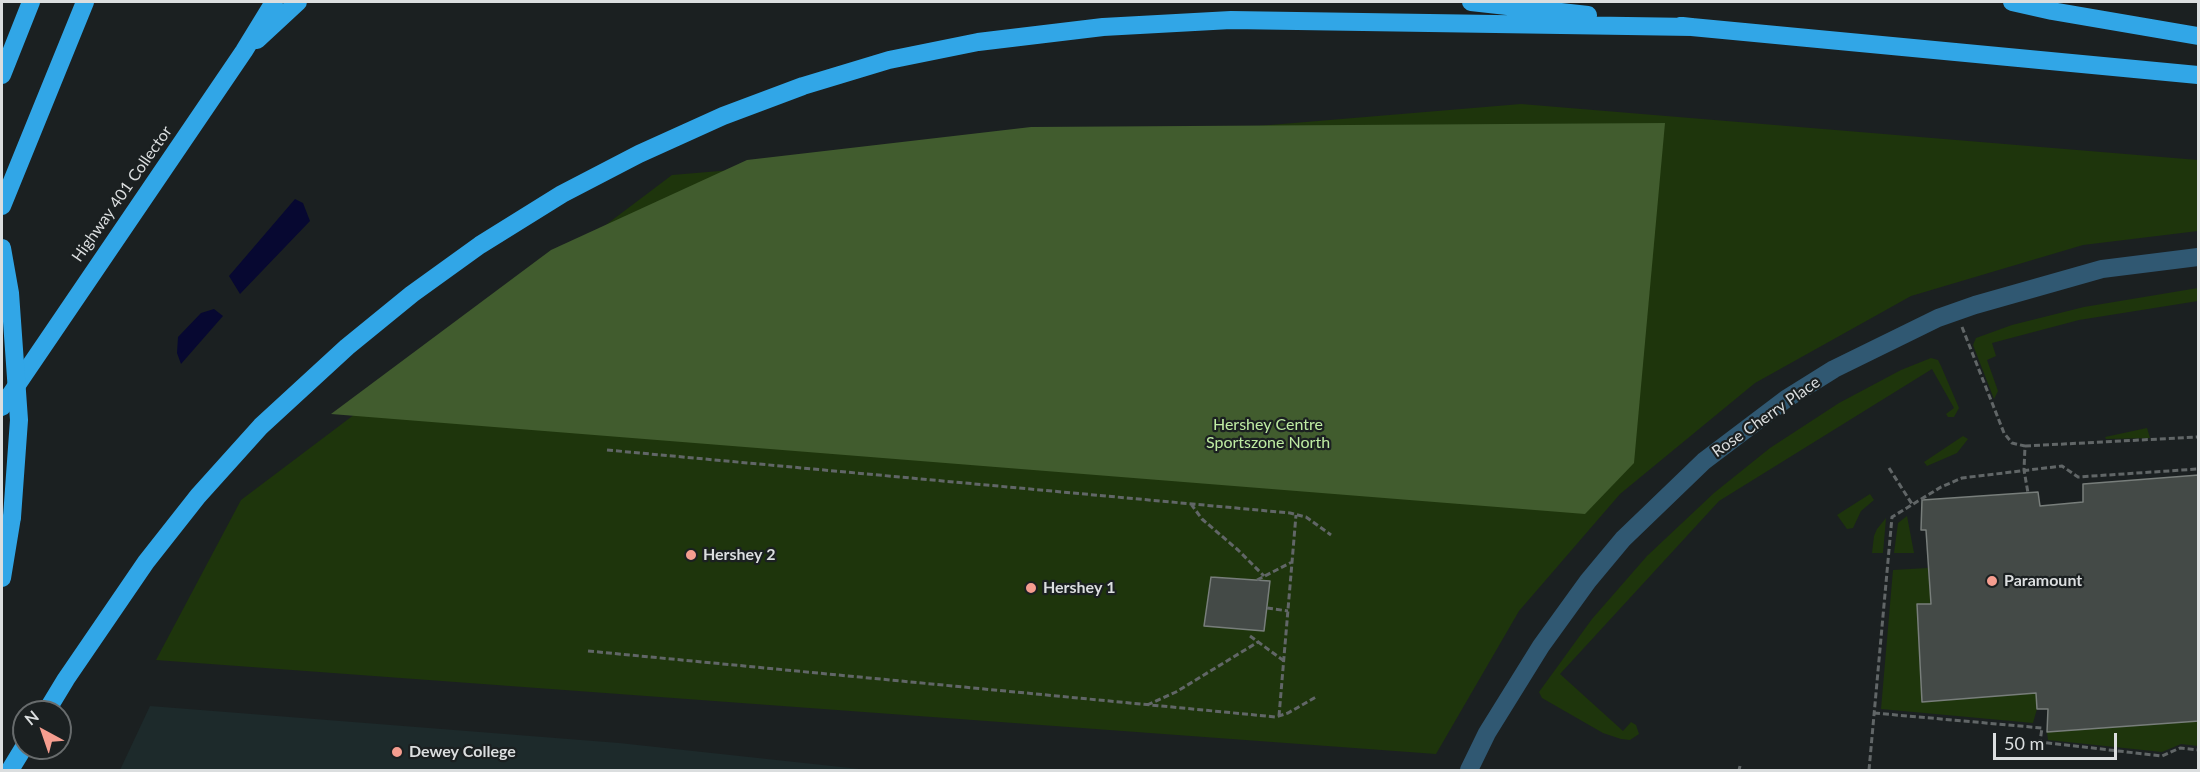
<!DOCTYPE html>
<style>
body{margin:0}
#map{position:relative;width:2200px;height:772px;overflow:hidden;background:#1b2021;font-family:Lato,sans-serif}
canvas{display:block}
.frame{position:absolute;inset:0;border:3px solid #dbdedf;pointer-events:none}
.north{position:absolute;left:12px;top:700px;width:60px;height:60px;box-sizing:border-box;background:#1b2021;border:2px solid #686c6d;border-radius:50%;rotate:320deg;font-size:16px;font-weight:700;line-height:24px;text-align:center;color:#dbdedf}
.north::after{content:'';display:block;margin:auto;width:21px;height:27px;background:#f59d8f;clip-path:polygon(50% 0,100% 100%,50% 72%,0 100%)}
.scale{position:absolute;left:1993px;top:733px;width:124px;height:27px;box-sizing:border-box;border:3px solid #dbdedf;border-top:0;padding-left:8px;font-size:18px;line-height:21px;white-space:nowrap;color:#dbdedf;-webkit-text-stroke:4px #1b2021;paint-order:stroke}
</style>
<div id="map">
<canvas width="2200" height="772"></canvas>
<div class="frame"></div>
<div class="north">N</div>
<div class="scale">50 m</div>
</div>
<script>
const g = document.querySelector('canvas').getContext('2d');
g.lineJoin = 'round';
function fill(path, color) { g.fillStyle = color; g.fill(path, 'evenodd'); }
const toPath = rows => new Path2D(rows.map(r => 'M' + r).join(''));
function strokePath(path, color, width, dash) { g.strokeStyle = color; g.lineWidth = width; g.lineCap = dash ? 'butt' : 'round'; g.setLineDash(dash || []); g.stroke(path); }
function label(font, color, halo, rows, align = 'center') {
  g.font = font + ' Lato,sans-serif'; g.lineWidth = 4.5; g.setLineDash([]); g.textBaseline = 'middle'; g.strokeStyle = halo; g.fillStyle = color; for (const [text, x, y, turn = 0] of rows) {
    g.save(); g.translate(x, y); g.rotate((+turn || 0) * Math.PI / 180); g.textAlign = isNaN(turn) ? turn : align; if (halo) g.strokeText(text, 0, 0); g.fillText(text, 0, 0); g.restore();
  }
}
const built = toPath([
 [150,706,619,743,869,770,120,770]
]);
const green = toPath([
 [1521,104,2198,160,2198,231,2083,245,1911,296,1755,383,1620,494,1519,611,1436,754,156,660,241,500,672,175],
 [2198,288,2198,301,2079,320,1992,343,1996,356,1987,360,1998,391,1994,399,1973,345,1976,338,2012,325,2084,307],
 [1931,358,1938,360,1941,366,1959,408,1954,417,1948,417,1946,414,1954,408,1932,369,1719,501,1560,674,1623,731,1631,722,1636,725,1639,734,1630,740,1621,739,1603,733,1542,698,1539,692,1592,619,1647,556,1714,493,1770,448,1839,403,1901,370],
 [2147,428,2150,438,2106,439,2105,437],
 [1963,436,1968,439,1957,453,1927,466,1924,462],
 [1870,494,1874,500,1861,511,1853,528,1847,529,1837,515],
 [1907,516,1914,553,1894,553,1898,523],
 [1886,518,1883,553,1872,553,1874,536,1877,529],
 [1928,568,1931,604,1917,604,1922,702,2036,693,2037,709,2033,723,1881,709,1893,570],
 [2198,721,2198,746,2181,744,2162,752,2048,740,2047,732]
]);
const forest = toPath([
 [1665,123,1634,463,1585,514,331,414,551,250,747,160,1031,127]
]);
const water = toPath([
 [295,199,303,203,310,221,240,294,229,276],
 [214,309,223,316,181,364,177,353,178,337,201,313]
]);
const building = toPath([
 [2199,475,2199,721,2047,732,2048,709,2037,709,2036,693,1922,702,1917,604,1931,604,1926,530,1921,530,1922,500,2038,492,2040,506,2083,502,2083,484,2199,475],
 [1211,577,1270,581,1264,631,1204,626,1211,577]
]);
const path = toPath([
 [1962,327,2004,433,2012,443,2025,446,2024,470,2028,493],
 [2025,446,2198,437],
 [607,450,1290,513,1306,517,1331,535],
 [1889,468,1912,504],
 [1191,504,1202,519,1238,550,1264,576],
 [1257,580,1292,562],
 [1267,608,1288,611],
 [1250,636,1284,661],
 [588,651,1276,717,1288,713,1316,697],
 [1147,705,1176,692,1258,642],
 [1874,713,2042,728,2040,742,2162,756,2180,748,2198,750],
 [1279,716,1296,515],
 [1739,770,1740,766],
 [1869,770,1892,517,1941,487,1962,478,2062,466,2078,477,2198,469]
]);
const minor = toPath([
 [1469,770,1487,733,1541,646,1588,581,1623,539,1704,461,1786,399,1834,369,1938,318,1975,305,2102,269,2198,257]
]);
const highway = toPath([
 [1471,2,1588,15],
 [2012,2,2052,11,2198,36],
 [1681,26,2198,75],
 [257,40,298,2],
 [2,75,31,2],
 [2,206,85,2],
 [2,407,244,51,274,2],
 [2,578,12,517],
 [46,712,66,679,146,562,198,496,261,426,347,347,412,294,480,245,562,194,639,154,723,116,803,86,889,60,978,42,1103,27,1231,20,1693,27],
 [10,770,24,747]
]);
const highwayBridge = toPath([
 [2,248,10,293,19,420,12,517]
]);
const markers = [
 [691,555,6,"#f59d8f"],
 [1992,581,6,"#f59d8f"],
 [1031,588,6,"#f59d8f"],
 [397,752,6,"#f59d8f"]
];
const streetNames = [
 ["Highway 401 Collector",122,194,-55],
 ["Rose Cherry Place",1766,417,-35]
];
const parkNames = [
 ["Hershey Centre",1268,425],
 ["Sportszone North",1268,443]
];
const poiNames = [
 ["Hershey 2",703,555],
 ["Paramount",2004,581],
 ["Hershey 1",1043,588],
 ["Dewey College",409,752]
];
fill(built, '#1d2a2b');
fill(green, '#1e350c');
fill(forest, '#415c2e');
fill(water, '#070831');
fill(building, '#444a47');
strokePath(building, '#787e7b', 1.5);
strokePath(path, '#616667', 3, [6, 3]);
strokePath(minor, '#305872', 18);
strokePath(highway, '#31a6e7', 18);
strokePath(highwayBridge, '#31a6e7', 18);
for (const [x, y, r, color] of markers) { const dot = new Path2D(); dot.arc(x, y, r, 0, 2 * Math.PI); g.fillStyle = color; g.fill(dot); strokePath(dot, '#1b2021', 2); }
label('16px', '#dbdedf', '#1b2021', streetNames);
label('16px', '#bfeca3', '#1b2021', parkNames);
label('bold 16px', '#dbdedf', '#1b2021', poiNames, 'left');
</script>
